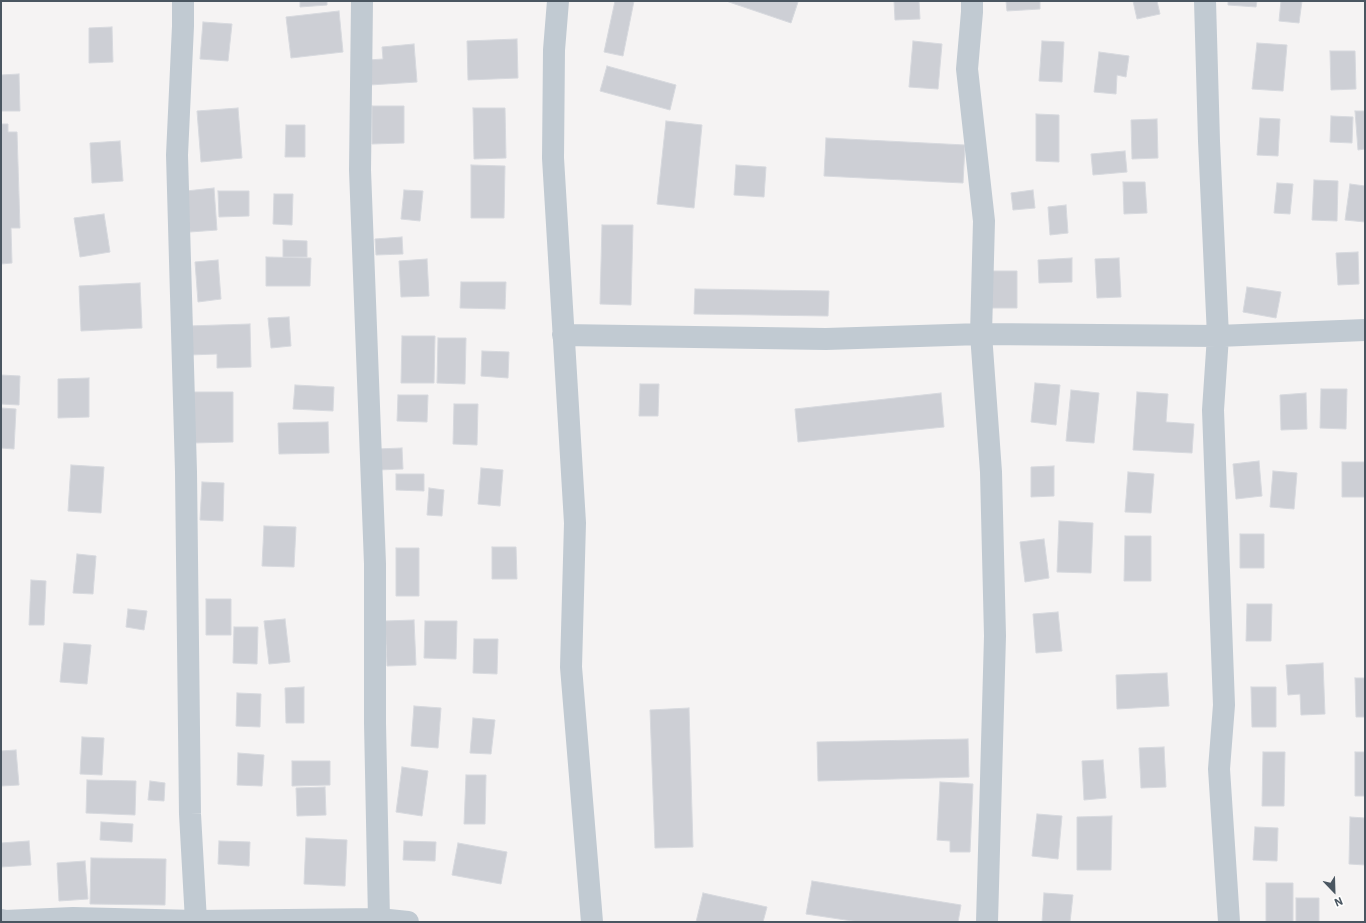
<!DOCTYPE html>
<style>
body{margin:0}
#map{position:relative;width:1366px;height:923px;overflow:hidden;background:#f5f3f3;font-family:"IBM Plex Sans",sans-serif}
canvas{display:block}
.frame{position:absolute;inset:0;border:2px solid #4a5661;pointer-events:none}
.north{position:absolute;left:1314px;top:871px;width:40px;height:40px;-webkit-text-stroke:3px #fff;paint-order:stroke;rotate:157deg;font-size:11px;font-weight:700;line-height:16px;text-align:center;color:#4a5661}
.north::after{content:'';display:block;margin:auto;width:14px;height:18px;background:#4a5661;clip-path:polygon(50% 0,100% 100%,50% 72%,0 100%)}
</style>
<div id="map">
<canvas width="1366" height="923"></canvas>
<div class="frame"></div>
<div class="north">N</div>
</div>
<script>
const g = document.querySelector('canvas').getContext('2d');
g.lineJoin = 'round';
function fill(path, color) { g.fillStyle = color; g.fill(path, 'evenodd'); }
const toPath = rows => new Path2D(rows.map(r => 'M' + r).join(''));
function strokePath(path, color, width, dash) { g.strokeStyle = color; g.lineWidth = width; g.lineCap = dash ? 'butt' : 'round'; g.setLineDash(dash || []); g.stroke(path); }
const building = toPath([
 [300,1,327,1,327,5,300,7,300,1],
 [615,1,634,1,623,56,604,52,615,1],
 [726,1,794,1,798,2,791,23,726,1],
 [894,1,919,1,920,19,895,20,894,1],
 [1006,1,1040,1,1040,9,1007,11,1006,1],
 [1133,1,1157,1,1160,14,1137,19,1133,1],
 [1228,1,1257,1,1256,7,1228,5,1228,1],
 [1281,1,1302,1,1299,23,1279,21,1281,1],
 [339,11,343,52,291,58,286,17,339,11],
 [203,22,232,24,228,61,200,59,203,22],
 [112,27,113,62,89,63,89,28,112,27],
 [517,39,518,78,468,80,467,41,517,39],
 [913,41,942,44,938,89,909,87,913,41],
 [1042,41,1064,42,1062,82,1039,81,1042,41],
 [1257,43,1287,45,1283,91,1252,89,1257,43],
 [414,44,417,82,370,85,368,60,383,59,382,47,414,44],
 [1330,51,1355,51,1356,89,1331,90,1330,51],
 [1099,52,1129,56,1126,77,1117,75,1116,94,1094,92,1099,52],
 [607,66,676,85,670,110,600,91,607,66],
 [19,74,20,111,1,111,1,75,19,74],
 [372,106,404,106,404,143,372,144,372,106],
 [238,108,242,158,201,162,197,111,238,108],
 [473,108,505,108,506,158,474,159,473,108],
 [1355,111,1365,111,1365,149,1358,150,1355,111],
 [1036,114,1059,115,1059,162,1036,161,1036,114],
 [1331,116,1353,117,1352,143,1330,142,1331,116],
 [1260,118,1280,119,1278,156,1257,155,1260,118],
 [1157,119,1158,158,1132,159,1131,120,1157,119],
 [666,121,702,125,694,208,657,204,666,121],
 [1,124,8,124,8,132,17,132,20,228,11,228,12,263,1,264,1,124],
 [286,125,305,125,305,157,285,157,286,125],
 [826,138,965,145,963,183,824,176,826,138],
 [120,141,123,181,92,183,90,143,120,141],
 [1125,151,1127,172,1093,175,1091,154,1125,151],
 [471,165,505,166,504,218,471,218,471,165],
 [736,165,766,167,764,197,734,195,736,165],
 [1314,180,1338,181,1337,221,1312,220,1314,180],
 [1123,182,1145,182,1147,213,1124,214,1123,182],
 [1277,183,1293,184,1290,214,1274,213,1277,183],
 [1350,184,1365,186,1365,222,1345,220,1350,184],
 [214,188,217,230,190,232,186,191,214,188],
 [404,190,423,191,420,221,401,219,404,190],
 [1033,190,1035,208,1013,210,1011,193,1033,190],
 [218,191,249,191,249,216,219,217,218,191],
 [274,194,293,194,292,225,273,224,274,194],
 [1066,205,1068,233,1050,235,1048,207,1066,205],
 [104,214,110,252,80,257,74,218,104,214],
 [602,225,633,225,631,305,600,304,602,225],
 [402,237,403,254,376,255,375,239,402,237],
 [283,240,307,241,307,257,283,257,283,240],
 [1358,252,1359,284,1338,285,1336,253,1358,252],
 [266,257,311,258,310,286,266,286,266,257],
 [1072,258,1072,282,1039,283,1038,260,1072,258],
 [1119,258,1121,297,1097,298,1095,259,1119,258],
 [427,259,429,296,401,297,399,261,427,259],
 [218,260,221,299,198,302,195,262,218,260],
 [989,271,1017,271,1017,308,989,308,989,271],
 [461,282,506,282,505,309,460,308,461,282],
 [140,283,142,328,81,331,79,286,140,283],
 [1247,287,1281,292,1276,318,1243,312,1247,287],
 [695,289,829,291,828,316,694,314,695,289],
 [289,317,291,346,271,348,268,318,289,317],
 [250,324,251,367,217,368,217,354,189,355,188,326,250,324],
 [402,336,435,336,434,383,401,383,402,336],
 [438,338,466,338,465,384,437,383,438,338],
 [482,351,509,352,508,378,481,376,482,351],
 [1,375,20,376,19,405,1,404,1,375],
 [89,378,89,417,58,418,58,379,89,378],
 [1035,383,1060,385,1056,425,1031,422,1035,383],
 [640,384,659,384,658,416,639,416,640,384],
 [295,385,334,387,333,411,293,409,295,385],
 [1321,389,1347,389,1346,429,1320,428,1321,389],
 [1071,390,1099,393,1094,443,1066,441,1071,390],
 [193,392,233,392,233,442,193,443,193,392],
 [1137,392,1168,394,1166,422,1194,424,1192,453,1133,450,1137,392],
 [941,393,944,427,798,442,795,409,941,393],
 [1306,393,1307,429,1281,430,1280,395,1306,393],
 [398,395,428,395,427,422,397,421,398,395],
 [454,404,478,404,477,445,453,444,454,404],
 [1,408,16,409,14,449,1,448,1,408],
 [328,422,329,453,279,454,278,423,328,422],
 [402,448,403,469,378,470,377,449,402,448],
 [1259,461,1262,496,1236,499,1233,464,1259,461],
 [1342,462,1365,462,1365,497,1342,497,1342,462],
 [71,465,104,467,101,513,68,511,71,465],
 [1054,466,1054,496,1031,497,1031,467,1054,466],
 [481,468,503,470,500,506,478,504,481,468],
 [1273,471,1297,473,1294,509,1270,507,1273,471],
 [1128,472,1154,474,1151,513,1125,512,1128,472],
 [396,474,424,474,424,491,396,490,396,474],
 [202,482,224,483,223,521,200,520,202,482],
 [429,488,444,490,442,516,427,515,429,488],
 [1059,521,1093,523,1091,573,1057,572,1059,521],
 [264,526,296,527,294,567,262,566,264,526],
 [1240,534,1264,534,1264,568,1240,568,1240,534],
 [1125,536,1151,536,1151,581,1124,581,1125,536],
 [1044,539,1049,578,1025,582,1020,542,1044,539],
 [492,547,516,547,517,579,492,579,492,547],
 [396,548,419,548,419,596,396,596,396,548],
 [77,554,96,556,93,594,73,593,77,554],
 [31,580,46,581,44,625,29,625,31,580],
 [206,599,231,599,231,635,206,635,206,599],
 [1247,604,1272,604,1271,641,1246,641,1247,604],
 [128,609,147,611,144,630,126,627,128,609],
 [1058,612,1062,651,1036,653,1033,614,1058,612],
 [285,619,290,662,269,664,264,621,285,619],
 [414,620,416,665,387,666,385,621,414,620],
 [425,621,457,621,456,659,424,658,425,621],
 [234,627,258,627,257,664,233,663,234,627],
 [474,639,498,639,497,674,473,673,474,639],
 [64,643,91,645,87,684,60,682,64,643],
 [1323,663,1325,714,1301,715,1300,694,1288,695,1286,665,1323,663],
 [1167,673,1169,706,1117,709,1116,675,1167,673],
 [1355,678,1365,678,1365,717,1356,717,1355,678],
 [304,687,304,723,286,723,285,688,304,687],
 [1251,687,1276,687,1276,727,1252,727,1251,687],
 [237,693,261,694,260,727,236,726,237,693],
 [414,706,441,708,438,748,411,746,414,706],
 [689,708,693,847,655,848,650,710,689,708],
 [473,718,495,720,491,754,470,753,473,718],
 [82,737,104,738,102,775,80,774,82,737],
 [968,739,969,777,818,781,817,742,968,739],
 [1164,747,1166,787,1141,788,1139,748,1164,747],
 [16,750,19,785,1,786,1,751,16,750],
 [1263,752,1285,752,1284,806,1262,806,1263,752],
 [1355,752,1365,752,1365,796,1355,796,1355,752],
 [238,753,264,755,262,786,237,785,238,753],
 [1103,760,1106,798,1084,800,1082,761,1103,760],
 [292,761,330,761,330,785,292,786,292,761],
 [402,767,428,771,422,816,396,812,402,767],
 [466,775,486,775,485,824,464,824,466,775],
 [87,780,136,781,135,815,86,813,87,780],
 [150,781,165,783,164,801,148,800,150,781],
 [940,782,973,784,970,852,950,852,950,841,937,840,940,782],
 [325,787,326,815,297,816,296,788,325,787],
 [1037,814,1062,816,1058,859,1032,856,1037,814],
 [1112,816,1111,870,1077,870,1077,817,1112,816],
 [1350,817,1365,818,1365,865,1349,864,1350,817],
 [101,822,133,824,132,842,100,840,101,822],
 [1255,827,1278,828,1277,861,1253,860,1255,827],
 [306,838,347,840,345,886,304,884,306,838],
 [29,841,31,865,1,867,1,843,29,841],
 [219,841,250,842,249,866,218,864,219,841],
 [404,841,436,842,435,861,403,860,404,841],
 [458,843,507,852,501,884,452,875,458,843],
 [91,858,166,859,165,905,90,904,91,858],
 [85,861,88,899,59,901,57,863,85,861],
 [812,881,961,905,958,922,859,922,806,914,812,881],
 [1266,883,1293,883,1293,922,1266,922,1266,883],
 [703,893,767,907,763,922,696,922,703,893],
 [1044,893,1073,895,1070,922,1042,922,1044,893],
 [1296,898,1319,898,1319,922,1296,922,1296,898]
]);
const minor = toPath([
 [183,1,183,26,177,155,186,472,190,814,196,921],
 [362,1,360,170,375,564,375,723,379,919],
 [558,1,554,50,553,158,575,523,571,667,592,922],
 [972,1,972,12,967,69,984,221,981,334,991,472,995,636,987,922],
 [1205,1,1209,141,1218,336,1213,410,1224,705,1219,769,1229,922],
 [563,335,826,339,981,334,1218,336,1365,330],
 [1,920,5,921,73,918,196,921,379,919,408,922]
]);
fill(building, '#cdcfd5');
strokePath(building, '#d7d9de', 1);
strokePath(minor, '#c1cad2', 22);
</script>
